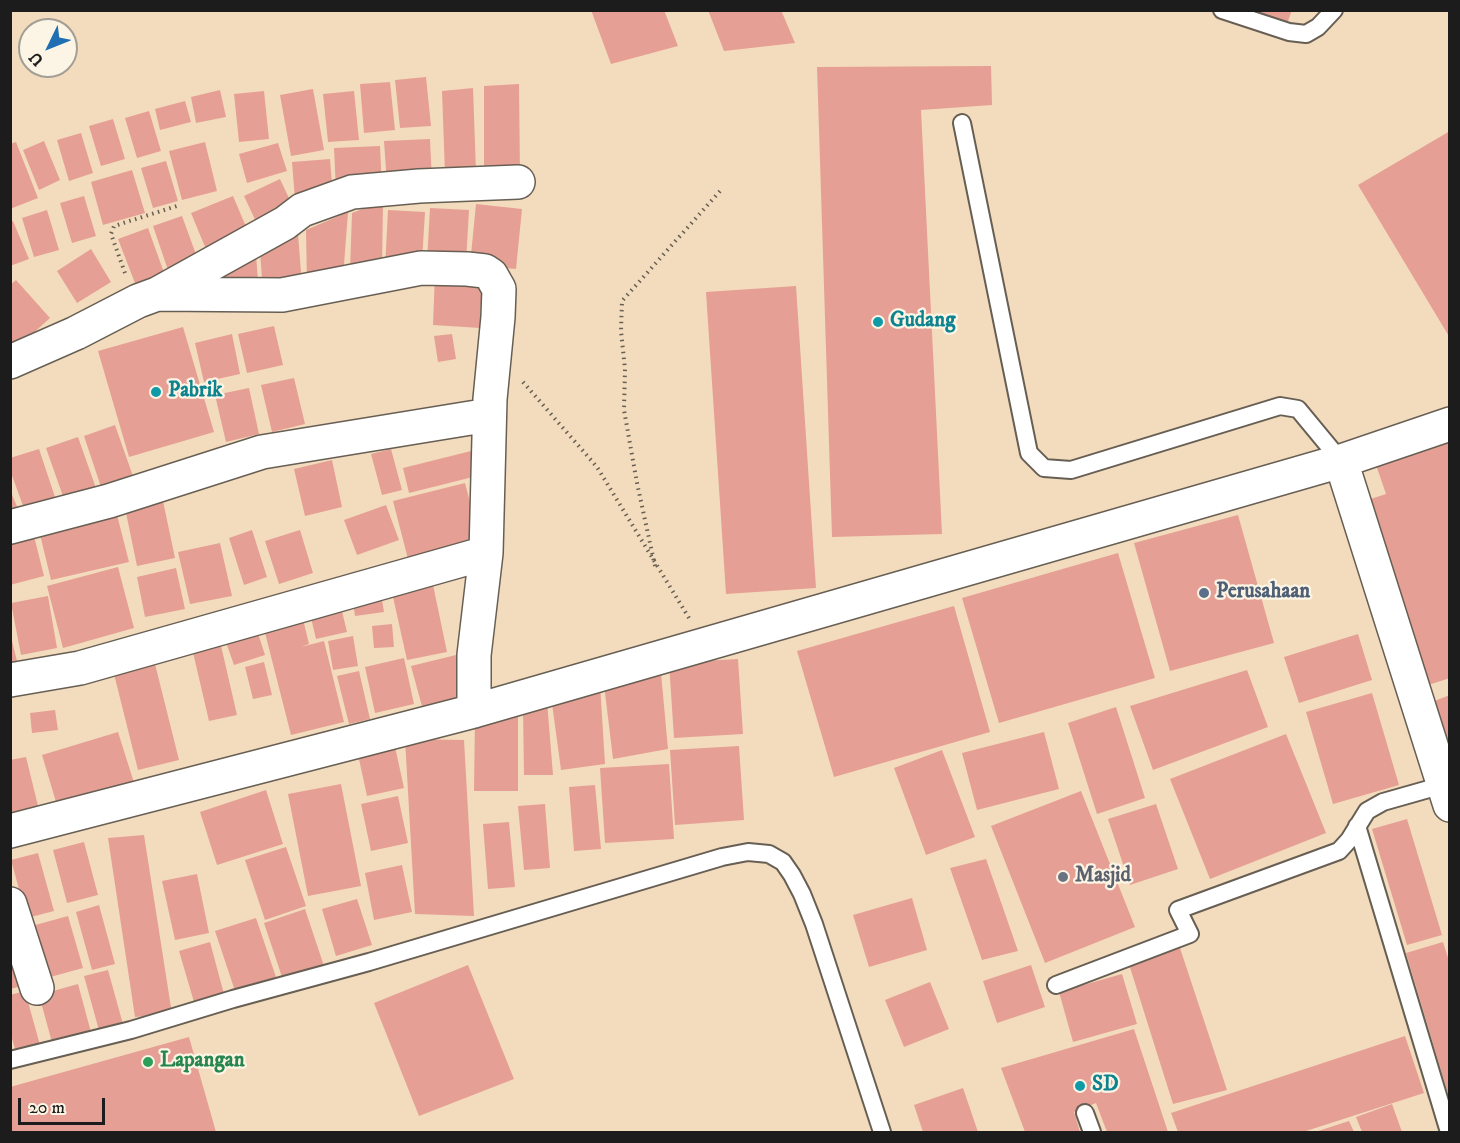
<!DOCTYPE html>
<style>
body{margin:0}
#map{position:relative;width:1460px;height:1143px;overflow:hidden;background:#f3dcbd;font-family:"IM FELL DW Pica",serif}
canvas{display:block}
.frame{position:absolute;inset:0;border:12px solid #1c1c1c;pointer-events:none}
.north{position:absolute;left:18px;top:18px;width:60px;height:60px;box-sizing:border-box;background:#fcf5e5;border:2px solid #a29e95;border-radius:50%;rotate:227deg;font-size:16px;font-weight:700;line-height:24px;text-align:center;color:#1c1c1c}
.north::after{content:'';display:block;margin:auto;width:21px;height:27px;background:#1f6fb2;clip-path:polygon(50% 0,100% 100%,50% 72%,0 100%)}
.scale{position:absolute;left:18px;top:1098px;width:87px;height:27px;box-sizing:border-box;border:3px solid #1c1c1c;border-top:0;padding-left:8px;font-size:18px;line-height:21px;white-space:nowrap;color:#1c1c1c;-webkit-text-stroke:4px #fcf5e5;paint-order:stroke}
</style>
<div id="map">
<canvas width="1460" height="1143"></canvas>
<div class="frame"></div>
<div class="north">U</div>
<div class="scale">20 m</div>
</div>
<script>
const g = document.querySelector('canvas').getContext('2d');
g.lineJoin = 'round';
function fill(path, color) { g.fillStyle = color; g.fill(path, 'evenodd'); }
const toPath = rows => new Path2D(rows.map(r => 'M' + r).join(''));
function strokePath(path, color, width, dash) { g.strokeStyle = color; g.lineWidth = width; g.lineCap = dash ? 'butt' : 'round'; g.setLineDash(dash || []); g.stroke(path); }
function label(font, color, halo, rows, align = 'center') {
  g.font = font + ' "IM FELL DW Pica",serif'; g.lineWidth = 4.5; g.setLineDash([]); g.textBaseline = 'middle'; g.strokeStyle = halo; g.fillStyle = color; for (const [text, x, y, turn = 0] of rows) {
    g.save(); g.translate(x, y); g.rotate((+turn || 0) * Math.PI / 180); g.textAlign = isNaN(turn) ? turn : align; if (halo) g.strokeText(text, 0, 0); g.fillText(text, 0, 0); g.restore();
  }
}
const building = toPath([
 [591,10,664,10,678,46,611,64],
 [708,10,781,10,795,43,724,51],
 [1248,10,1292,10,1287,24],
 [991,66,992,105,921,110,942,534,832,537,817,67],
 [426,77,431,126,400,128,395,80],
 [390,82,395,130,364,133,360,84],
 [519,84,520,175,484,177,484,86],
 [473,88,476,172,445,174,442,91],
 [313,89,324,150,291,156,280,95],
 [220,90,226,117,196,123,191,97],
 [264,91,269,139,239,142,234,94],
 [354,91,359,140,328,142,323,94],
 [185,101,191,122,160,130,155,109],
 [149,111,161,151,137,158,125,118],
 [113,119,125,159,101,166,89,126],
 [1450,131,1450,338,1358,185],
 [81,133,93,173,69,181,57,140],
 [430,139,432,182,387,185,384,141],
 [44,141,60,180,39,190,23,150],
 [16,142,38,198,10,209,10,144],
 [205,142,217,191,182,200,169,151],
 [278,143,287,171,247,183,239,154],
 [380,146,382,189,336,191,334,148],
 [330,159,333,196,295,200,292,162],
 [166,161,178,201,153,208,141,168],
 [132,170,145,213,103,225,91,182],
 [280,179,294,209,258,226,244,196],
 [84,196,96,236,72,243,60,203],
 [233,196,250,236,208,254,191,213],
 [383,201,382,270,350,270,352,213],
 [476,204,522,209,516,269,470,265],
 [430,208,469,210,466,263,427,261],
 [47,210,59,250,34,257,22,218],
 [388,210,425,212,422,261,385,269],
 [348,212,343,278,307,284,306,230],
 [182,216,201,268,171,279,153,226],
 [13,221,29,259,10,266,10,222],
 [148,228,167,281,138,291,118,239],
 [298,234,302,285,263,292,260,251],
 [91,249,111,282,77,303,57,271],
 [256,255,259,293,226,285,221,269],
 [435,273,489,275,488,301,481,301,480,328,433,325],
 [16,280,50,318,10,354,10,285],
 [796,286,816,588,726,594,706,292],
 [274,326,283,365,247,373,238,334],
 [183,327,214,432,129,457,98,351],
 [232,334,240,374,204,382,195,343],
 [452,334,456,359,438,362,434,336],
 [294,378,305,424,272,432,261,385],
 [249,388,259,434,226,442,215,395],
 [115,425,134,479,102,490,84,436],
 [78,437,97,491,65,502,46,448],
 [1450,438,1450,678,1422,687,1361,502,1386,494,1375,462],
 [39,449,57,503,26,514,10,470,10,458],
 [391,449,402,490,382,495,371,454],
 [475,450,481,475,409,493,403,468],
 [332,460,342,507,305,516,294,469],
 [465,483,480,541,408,559,393,501],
 [10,490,19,511,10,514],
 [163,501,175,558,137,566,125,508],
 [114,503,129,562,51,580,37,522],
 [386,505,399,540,357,555,344,520],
 [1238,515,1274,643,1170,671,1134,543],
 [252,530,267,577,244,585,229,538],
 [300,530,313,573,279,584,265,541],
 [33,532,44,576,10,585,10,538],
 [220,543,232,596,190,604,178,552],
 [1118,553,1155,678,999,723,962,598],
 [118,567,134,628,63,648,47,586],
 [176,568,185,609,145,617,137,577],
 [432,580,447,652,407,660,391,588],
 [381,594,384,612,355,616,352,597],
 [48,596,57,648,21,655,11,603],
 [339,599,347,632,316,639,308,605],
 [954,606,990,732,834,777,797,651],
 [301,611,309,644,301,647,324,641,344,722,291,735,262,621],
 [254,621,265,655,234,665,222,631],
 [392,624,394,647,374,648,372,626],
 [10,633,18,665,10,666],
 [1358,634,1372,680,1299,703,1284,657],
 [353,636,358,666,333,670,328,641],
 [219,637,237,715,209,721,191,644],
 [456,655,468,698,423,710,411,666],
 [153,656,179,760,138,770,112,666],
 [404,658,414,704,375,713,365,667],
 [738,659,743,734,674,738,669,663],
 [264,662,272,695,253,699,245,667],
 [660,662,668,749,613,759,603,676],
 [1247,670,1268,727,1153,770,1130,706],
 [359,671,370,719,349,724,337,676],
 [600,684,605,764,561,770,551,696],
 [1372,693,1399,785,1333,804,1306,712],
 [1450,695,1450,779,1424,705],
 [547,701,553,775,524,775,523,710],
 [1116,707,1145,798,1097,814,1068,723],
 [55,710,58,730,32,733,30,713],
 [475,716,518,717,518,791,474,791],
 [118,732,136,789,59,812,42,755],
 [1044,732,1059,789,977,810,962,753],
 [1286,734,1326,833,1210,879,1170,779],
 [405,739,464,740,474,916,415,914],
 [394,742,404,788,367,796,357,750],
 [739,746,744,820,675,825,670,750],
 [942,750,975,837,926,855,894,768],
 [26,757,41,818,15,823,10,804,10,760],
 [669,764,674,839,605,843,600,768],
 [341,784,361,886,308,896,288,794],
 [595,785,601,849,574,851,569,787],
 [266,790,283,844,217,865,200,812],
 [1081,791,1135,927,1045,963,991,826],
 [398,796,408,843,371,851,361,804],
 [545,804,550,868,524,870,518,806],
 [1156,804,1178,869,1130,885,1108,819],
 [1407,819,1442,935,1407,945,1372,829],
 [509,822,515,887,488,889,483,824],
 [144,835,172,1014,135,1017,108,838],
 [84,842,98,895,67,903,53,850],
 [286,847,306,906,265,920,245,860],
 [38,853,54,911,27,918,11,860],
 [986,859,1018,951,982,960,950,868],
 [402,865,412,912,374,920,365,873],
 [197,874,209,933,175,940,162,881],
 [912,898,927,950,869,967,853,915],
 [357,899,372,945,336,956,322,909],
 [99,905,115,964,92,970,76,912],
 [305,909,325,969,284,983,264,923],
 [68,916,83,968,43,979,28,927],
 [256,918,276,977,235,991,215,931],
 [210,942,224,994,194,1002,179,951],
 [1178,942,1227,1090,1173,1104,1128,961],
 [1443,942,1450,964,1449,1097,1406,953],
 [10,948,22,986,10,989],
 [468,965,514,1079,419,1116,374,1003],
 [1031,965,1045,1007,997,1023,983,981],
 [108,970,124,1028,100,1034,84,976],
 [1122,974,1137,1024,1073,1042,1059,992],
 [930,982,949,1029,904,1047,885,1000],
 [78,984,92,1036,53,1046,39,995],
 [25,991,40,1045,16,1052,10,1032,10,995],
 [1134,1029,1168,1132,1107,1132,1096,1103,1074,1112,1080,1132,1025,1132,1001,1068],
 [1405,1036,1424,1093,1303,1132,1178,1132,1171,1113],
 [189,1037,216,1132,10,1132,10,1087],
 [963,1088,978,1132,923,1132,914,1105],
 [1392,1104,1402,1132,1362,1132,1356,1117],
 [1349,1121,1354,1132,1315,1132]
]);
const path = toPath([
 [125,273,111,234,114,226,180,205],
 [523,382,597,467,689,618],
 [655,566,637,483,624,410,625,369,621,331,622,301,721,190]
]);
const lane = toPath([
 [1222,10,1289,32,1306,34,1318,27,1334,10],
 [962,123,1029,453,1044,468,1071,470,1280,406,1298,409,1341,461],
 [1357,826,1449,1132],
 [1056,985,1190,934,1178,910,1339,851,1349,840,1367,811,1383,802,1443,785],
 [10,1060,131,1030,233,999,369,962,722,857,748,852,769,854,783,862,792,875,802,894,814,924,882,1132],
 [1085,1113,1092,1132]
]);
const street = toPath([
 [159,293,285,223,302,210,352,192,419,186,518,182],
 [10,362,76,333,138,301,157,294,282,295,421,268,467,269,485,271,491,275,499,289,498,317,490,399,486,553,474,655,474,711],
 [1341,461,1450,805],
 [10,527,109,501,262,452,489,415],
 [10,680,80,668,486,553],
 [10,831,474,711,1341,461,1450,424],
 [10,904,37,988]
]);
const markers = [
 [878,322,6,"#0f9aa8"],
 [156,392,6,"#0f9aa8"],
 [1204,593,6,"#5c6f8a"],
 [1063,877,6,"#6b7280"],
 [148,1062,6,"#2e9e5b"],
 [1080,1086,6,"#0f9aa8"]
];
const cultureNames = [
 ["Gudang",890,322],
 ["Pabrik",168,392],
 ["SD",1092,1086]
];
const serviceNames = [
 ["Perusahaan",1216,593]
];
const worshipNames = [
 ["Masjid",1075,877]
];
const leisureNames = [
 ["Lapangan",160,1062]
];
fill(building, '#e69f94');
strokePath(lane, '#675f54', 20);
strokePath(street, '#675f54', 36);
strokePath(path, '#675f54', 4, [1.5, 4.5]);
strokePath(lane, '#fff', 16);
strokePath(street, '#fff', 33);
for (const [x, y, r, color] of markers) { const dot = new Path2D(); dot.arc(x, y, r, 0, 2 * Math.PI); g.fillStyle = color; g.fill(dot); strokePath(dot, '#fcf5e5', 2); }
label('bold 21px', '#0d838f', '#fcf5e5', cultureNames, 'left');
label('bold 21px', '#4e5e75', '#fcf5e5', serviceNames, 'left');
label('bold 21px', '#5b616d', '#fcf5e5', worshipNames, 'left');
label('bold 21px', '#27864d', '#fcf5e5', leisureNames, 'left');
</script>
